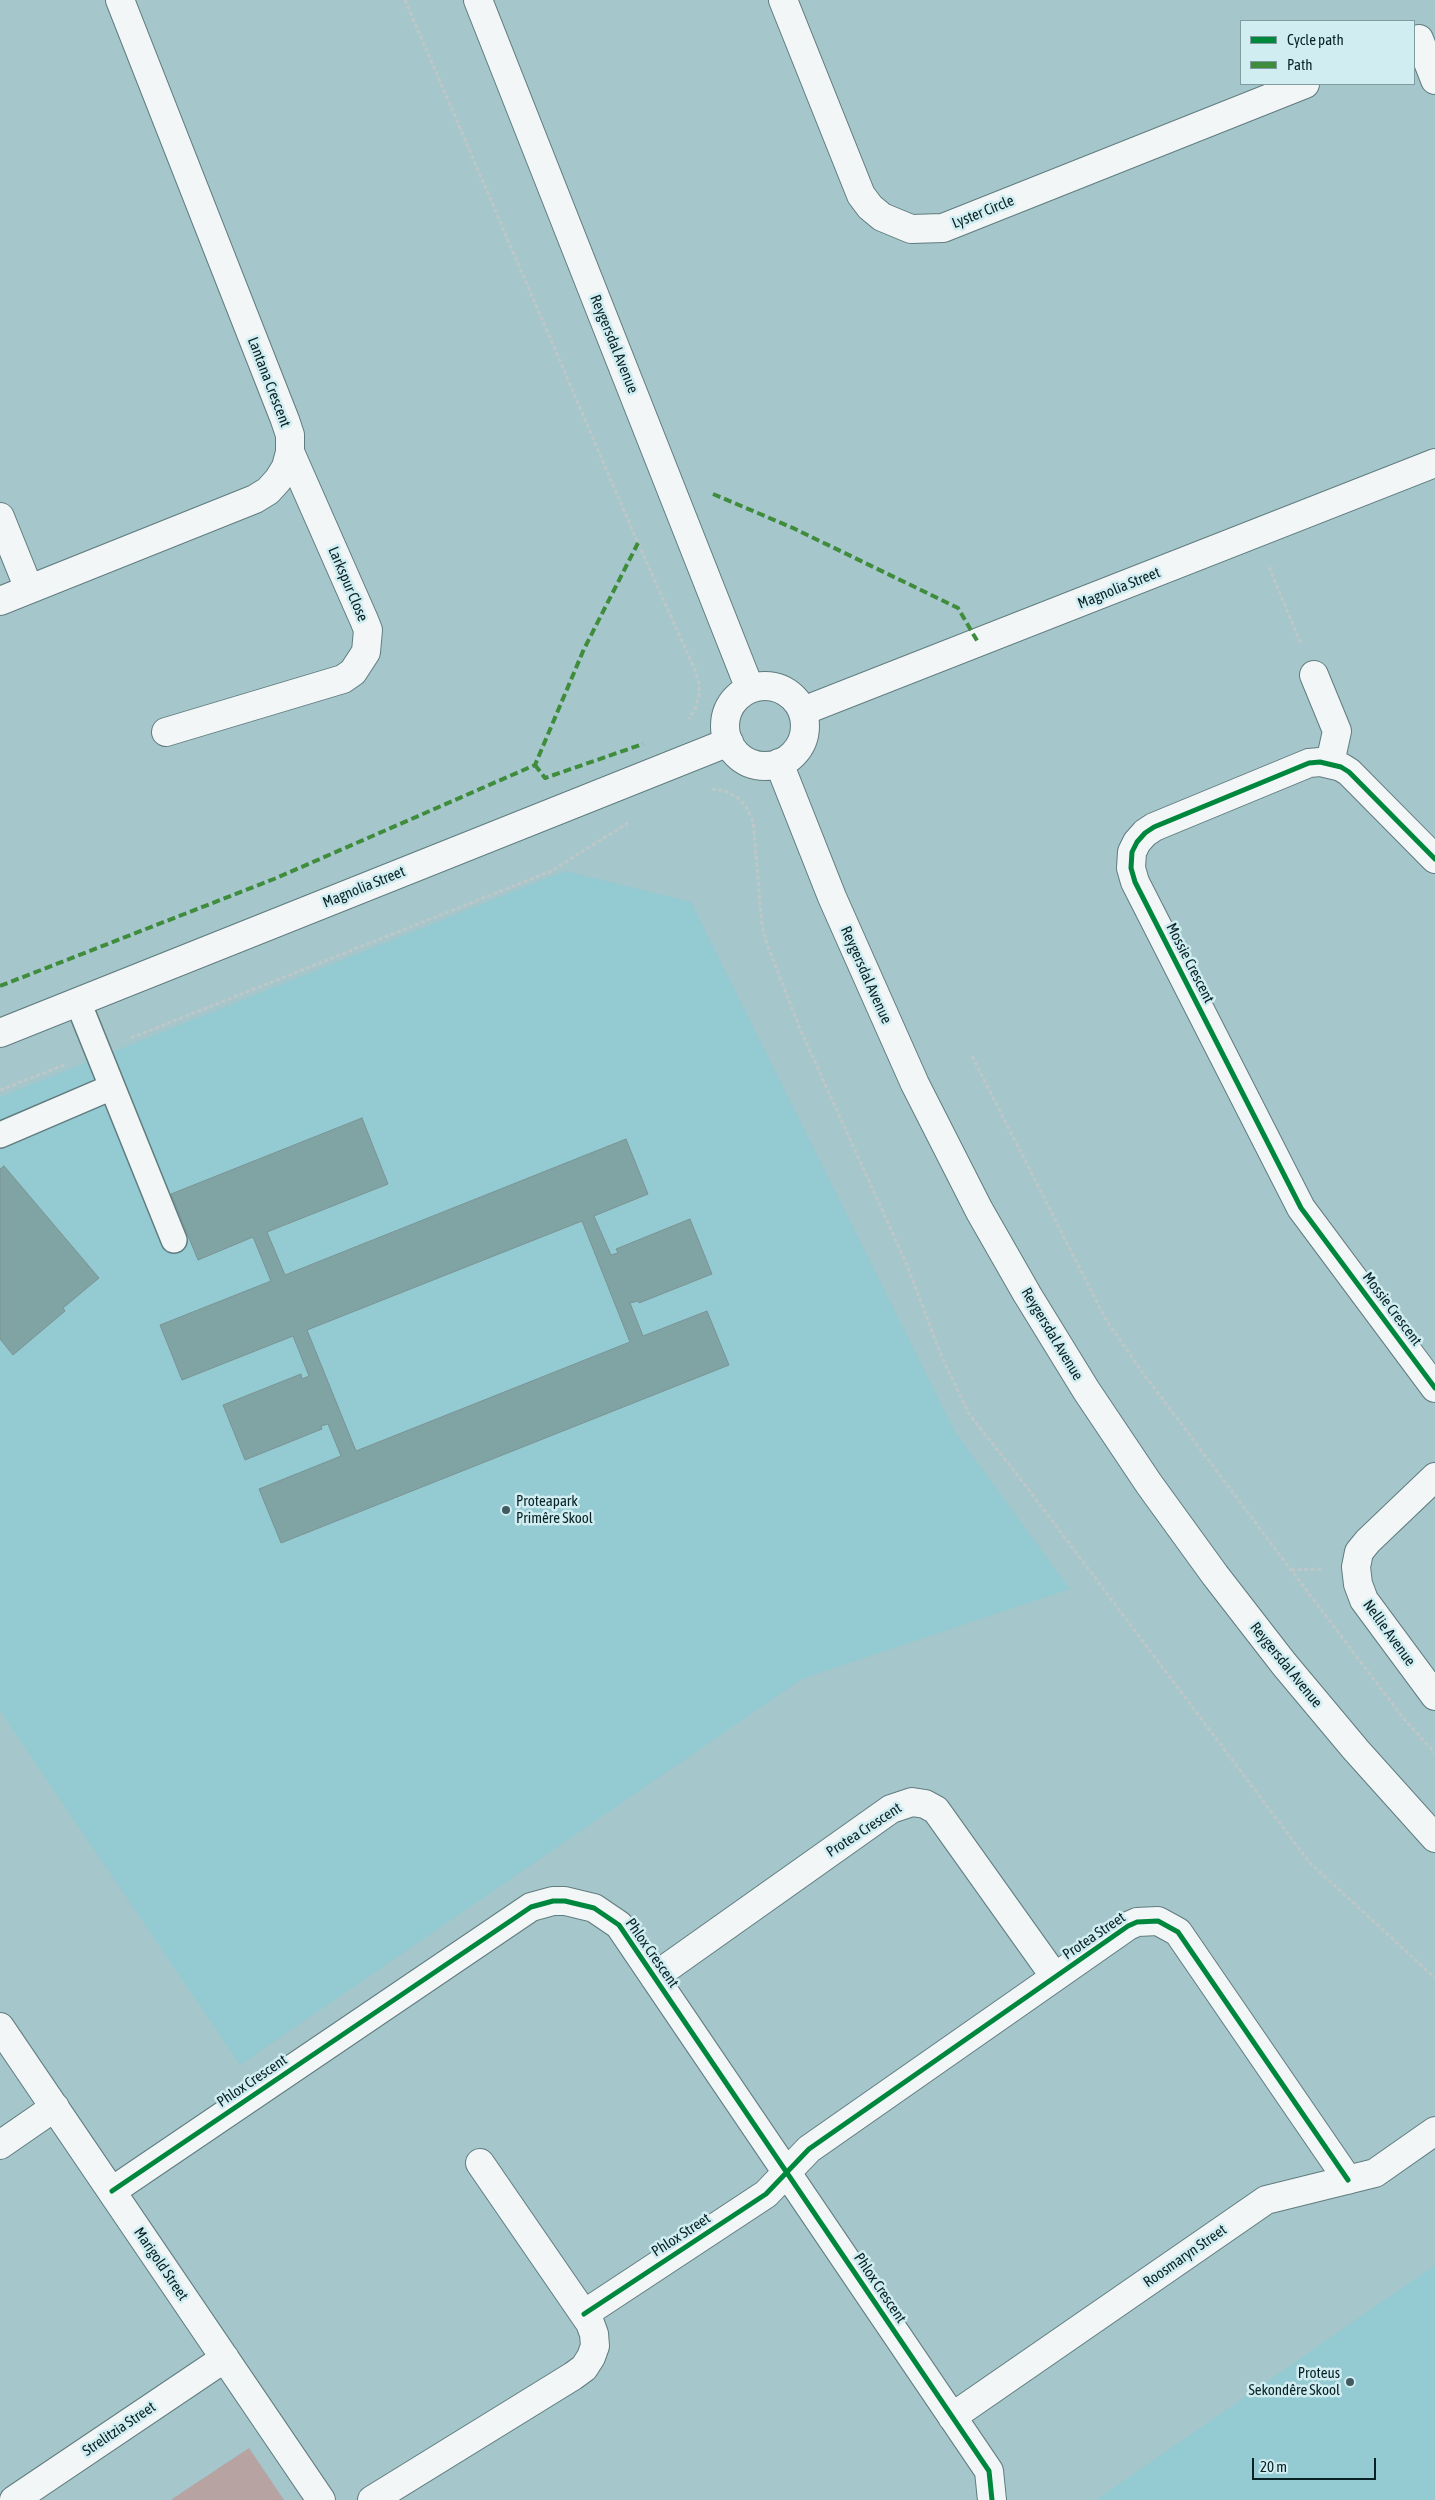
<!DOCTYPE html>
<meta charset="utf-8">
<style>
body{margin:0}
#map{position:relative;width:1435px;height:2500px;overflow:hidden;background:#a5c6cb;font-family:"Asap Condensed",sans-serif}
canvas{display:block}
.legend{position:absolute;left:1240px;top:20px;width:175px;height:65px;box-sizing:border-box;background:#d0edf1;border:1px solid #809c9f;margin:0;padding:6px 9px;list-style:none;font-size:15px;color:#092225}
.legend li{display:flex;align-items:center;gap:10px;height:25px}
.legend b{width:25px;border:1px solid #809c9f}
.scale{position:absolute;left:1252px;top:2458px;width:124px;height:22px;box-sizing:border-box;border:2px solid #092225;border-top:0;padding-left:6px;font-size:15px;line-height:18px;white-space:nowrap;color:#092225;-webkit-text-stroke:4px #d0edf1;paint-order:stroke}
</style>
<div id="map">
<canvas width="1435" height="2500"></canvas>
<ul class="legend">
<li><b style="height:6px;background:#00873e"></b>Cycle path</li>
<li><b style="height:6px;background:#408c3d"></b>Path</li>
</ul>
<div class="scale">20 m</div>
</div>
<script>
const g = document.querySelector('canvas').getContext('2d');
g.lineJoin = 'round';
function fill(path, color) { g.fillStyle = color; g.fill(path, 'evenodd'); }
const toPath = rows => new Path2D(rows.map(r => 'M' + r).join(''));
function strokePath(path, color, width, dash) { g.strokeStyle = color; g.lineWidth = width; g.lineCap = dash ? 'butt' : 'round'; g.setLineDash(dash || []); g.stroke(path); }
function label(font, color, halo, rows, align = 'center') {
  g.font = font + ' "Asap Condensed",sans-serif'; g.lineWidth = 5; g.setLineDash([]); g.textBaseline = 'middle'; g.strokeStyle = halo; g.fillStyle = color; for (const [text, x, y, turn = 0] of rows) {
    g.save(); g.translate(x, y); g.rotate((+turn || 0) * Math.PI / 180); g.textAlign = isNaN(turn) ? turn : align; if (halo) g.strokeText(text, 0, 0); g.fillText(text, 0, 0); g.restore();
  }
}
const built = toPath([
 [565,871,691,902,955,1432,1070,1589,802,1679,240,2065,0,1711,0,1097],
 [1435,2265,1435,2500,1096,2500]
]);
const green = toPath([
 [249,2448,284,2500,173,2500,172,2499]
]);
const building = toPath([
 [362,1118,388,1184,267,1232,285,1275,626,1139,648,1194,594,1216,611,1255,618,1253,616,1249,690,1219,712,1274,639,1303,638,1301,630,1303,643,1336,707,1311,729,1365,281,1543,259,1489,341,1456,328,1424,321,1426,322,1429,245,1460,223,1405,301,1374,302,1379,309,1376,293,1336,182,1380,160,1325,271,1281,253,1237,198,1260,171,1194,362,1118],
 [582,1221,630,1342,356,1451,307,1330,582,1221],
 [4,1166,99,1278,63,1308,65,1311,13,1355,0,1339,0,1169,4,1166]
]);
const path = toPath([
 [405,0,638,543,695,670,699,683,699,696,695,709,689,719],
 [1269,567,1301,644],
 [712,789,725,791,738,798,747,808,753,821,762,926,767,944,800,1029,907,1265,941,1355,969,1414,1026,1486,1309,1862,1435,1978],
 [131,1038,551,871,628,823],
 [972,1056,1105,1318,1137,1365,1291,1570,1404,1719,1435,1753],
 [0,1090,67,1064],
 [1291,1570,1321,1569]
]);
const service = toPath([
 [78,1002,174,1240],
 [0,1135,112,1087]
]);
const minor = toPath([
 [783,0,861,195,870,207,882,217,911,229,943,228,1305,84],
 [1419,39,1435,80],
 [0,517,29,589],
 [0,601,255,499,268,491,278,480,286,467,290,452,290,435,285,420,120,0],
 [1314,675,1337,731,1330,763],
 [803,711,1435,463],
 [166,732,343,679,353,672,366,652,368,630,364,620,290,452],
 [1435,859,1349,772,1341,767,1320,762,1309,763,1154,827,1145,833,1137,842,1132,852,1131,868,1135,882,1301,1208,1435,1388],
 [0,1033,729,742],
 [1435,1477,1368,1541,1359,1552,1356,1567,1358,1584,1364,1600,1435,1696],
 [654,1977,891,1809,912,1802,925,1804,936,1810,1055,1977],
 [0,2027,321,2500],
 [0,2145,55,2107],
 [112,2191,531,1907,553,1901,565,1901,594,1908,619,1925,989,2471,992,2500],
 [584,2314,766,2194,809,2149,1128,1926,1137,1922,1158,1921,1178,1932,1348,2180],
 [952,2417,1266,2200,1375,2173,1435,2131],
 [14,2500,225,2358],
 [372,2500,573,2376,584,2368,591,2357,595,2346,594,2334,590,2323,480,2163]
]);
const secondary = toPath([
 [478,0,750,689],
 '725 726a40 40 0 1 1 80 0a40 40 0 1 1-80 0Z',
 [779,763,832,897,915,1084,979,1210,1027,1294,1086,1390,1149,1484,1215,1575,1284,1664,1356,1750,1435,1838]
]);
const quiet = toPath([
 [713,494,793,528,958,608,979,644],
 [535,765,545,778,643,744],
 [0,986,274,879,535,765,584,649,638,543]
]);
const cycleway = toPath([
 [1435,859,1349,772,1341,767,1320,762,1309,763,1154,827,1145,833,1137,842,1132,852,1131,868,1135,882,1301,1208,1435,1388],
 [112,2191,531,1907,553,1901,565,1901,594,1908,619,1925,989,2471,992,2500],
 [584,2314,766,2194,809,2149,1128,1926,1137,1922,1158,1921,1178,1932,1348,2180]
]);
const markers = [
 [506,1510,5,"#405b5f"],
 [1350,2382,5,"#405b5f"]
];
const streetNames = [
 ["Lyster Circle",983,212,-22],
 ["Reygersdal Avenue",614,344,68],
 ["Lantana Crescent",269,382,69],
 ["Larkspur Close",348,584,67],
 ["Magnolia Street",1119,588,-22],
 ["Magnolia Street",364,887,-22],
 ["Mossie Crescent",1190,963,63],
 ["Reygersdal Avenue",866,975,66],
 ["Mossie Crescent",1392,1309,53],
 ["Reygersdal Avenue",1052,1334,59],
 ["Nellie Avenue",1389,1633,54],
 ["Reygersdal Avenue",1286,1665,51],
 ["Protea Crescent",864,1830,-33],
 ["Protea Street",1094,1936,-34],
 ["Phlox Crescent",652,1953,55],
 ["Phlox Crescent",252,2081,-34],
 ["Phlox Street",681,2235,-33],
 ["Roosmaryn Street",1185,2256,-35],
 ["Marigold Street",161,2264,56],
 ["Phlox Crescent",880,2288,56],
 ["Strelitzia Street",119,2429,-34]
];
const poiNames = [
 ["Proteapark",516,1501],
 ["Primêre Skool",516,1518],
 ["Proteus",1340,2373,"right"],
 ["Sekondêre Skool",1340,2390,"right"]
];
fill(built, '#94cad1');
fill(green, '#b6a3a2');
fill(building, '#80a4a3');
strokePath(building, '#7a9495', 1);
strokePath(service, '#607c7f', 28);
strokePath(minor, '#607c7f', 30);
strokePath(secondary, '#607c7f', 30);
strokePath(path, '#bdc7c8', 3, [4, 2.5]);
strokePath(service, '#f2f6f7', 25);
strokePath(minor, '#f2f6f7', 28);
strokePath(secondary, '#f2f6f7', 28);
strokePath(quiet, '#408c3d', 4, [8, 4]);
strokePath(cycleway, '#00873e', 5);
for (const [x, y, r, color] of markers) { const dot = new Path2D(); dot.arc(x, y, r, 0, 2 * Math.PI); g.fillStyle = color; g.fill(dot); strokePath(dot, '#d0edf1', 2); }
label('15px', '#092225', '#d0edf1', streetNames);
label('15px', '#092225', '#d0edf1', poiNames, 'left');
</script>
